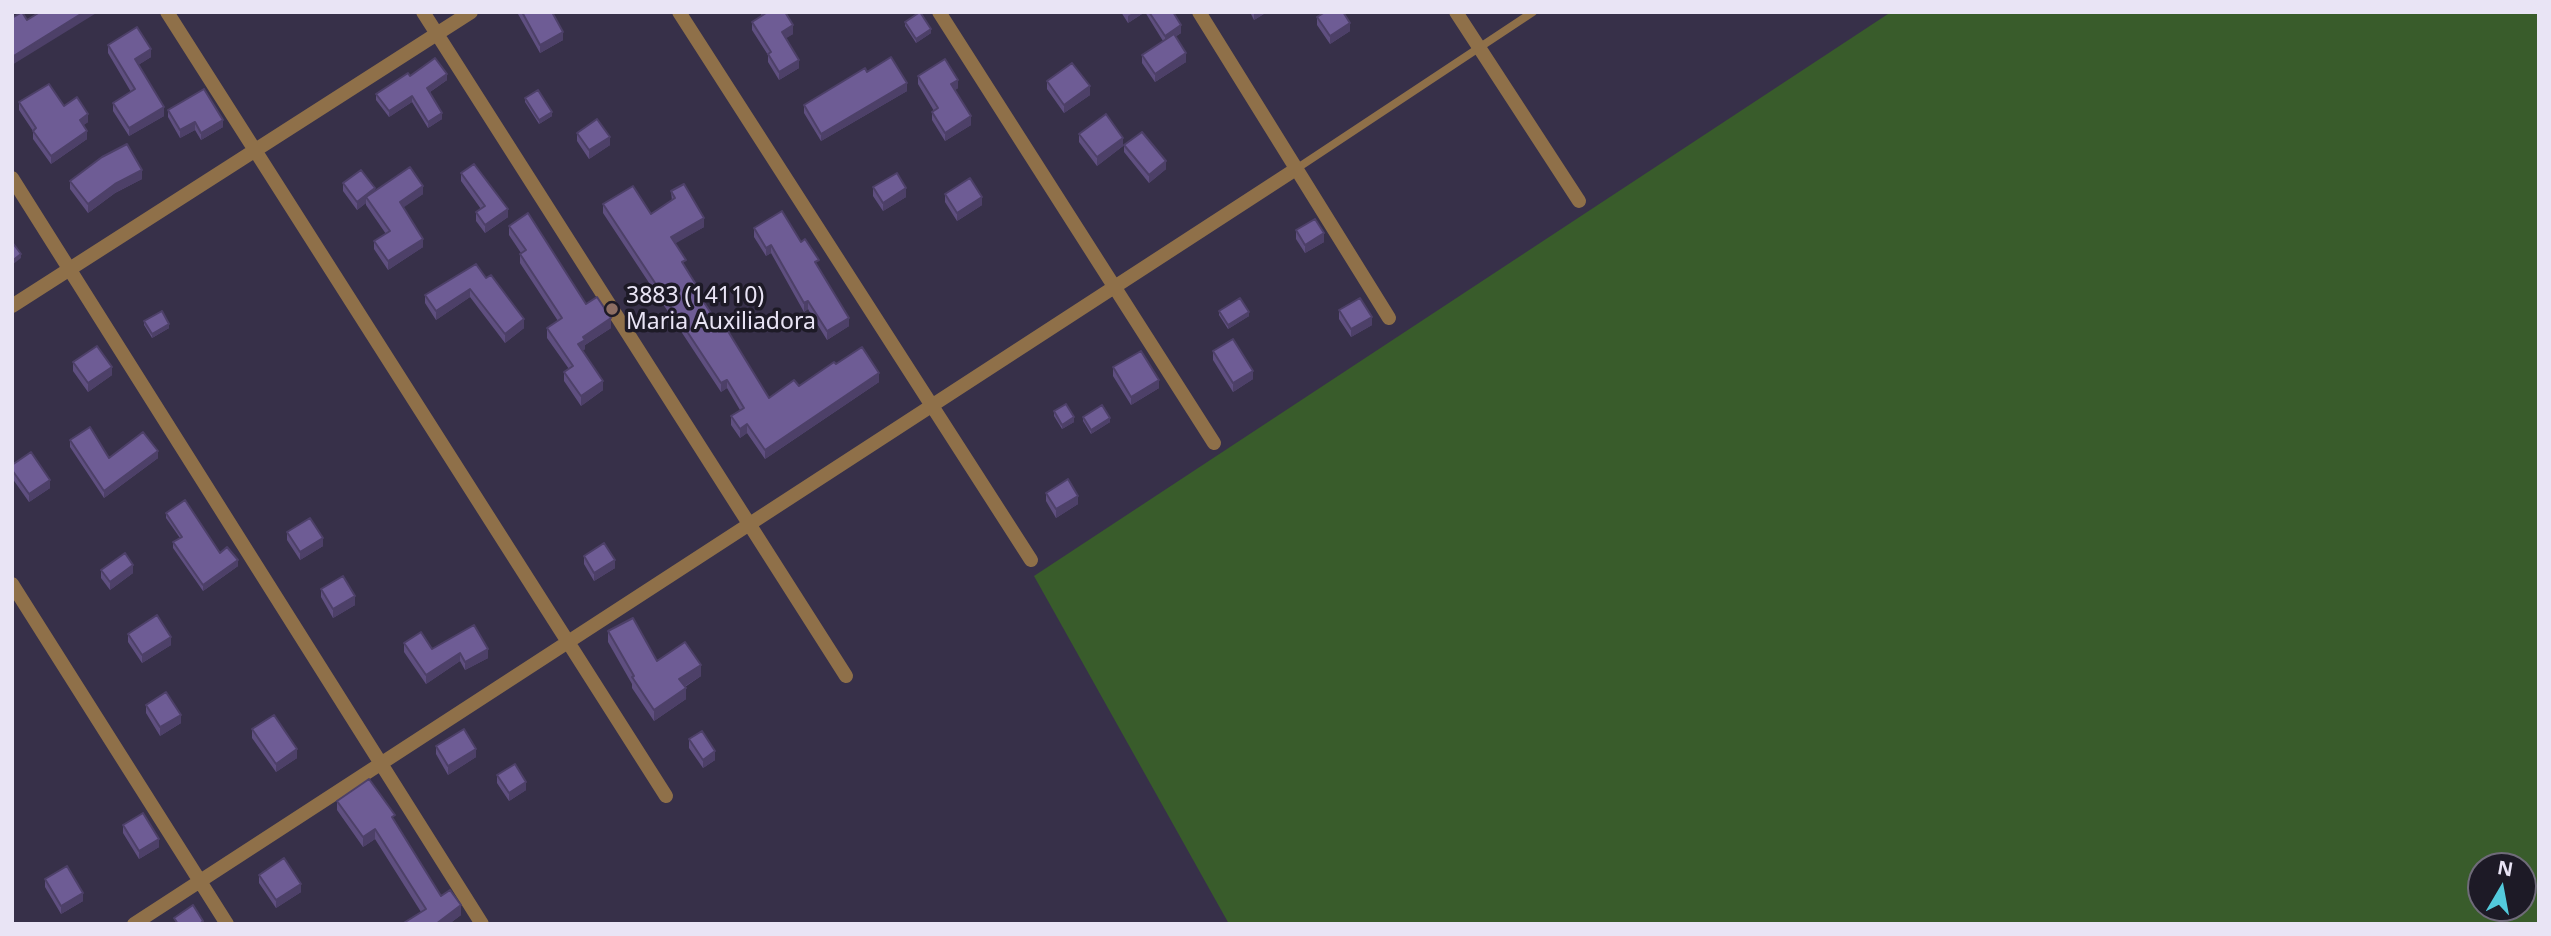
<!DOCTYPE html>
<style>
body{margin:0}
#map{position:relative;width:2551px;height:936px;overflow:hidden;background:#373049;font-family:"Noto Sans",sans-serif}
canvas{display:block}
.frame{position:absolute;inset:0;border:14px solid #e9e4f5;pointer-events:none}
.north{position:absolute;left:2467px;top:852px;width:70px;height:70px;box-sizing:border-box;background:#1d1a26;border:2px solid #6f6b79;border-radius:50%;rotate:10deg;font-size:19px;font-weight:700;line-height:28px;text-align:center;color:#e9e4f5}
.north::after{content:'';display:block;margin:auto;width:24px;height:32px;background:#53cadc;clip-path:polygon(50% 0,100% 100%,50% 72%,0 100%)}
</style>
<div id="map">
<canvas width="2551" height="936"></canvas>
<div class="frame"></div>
<div class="north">N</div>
</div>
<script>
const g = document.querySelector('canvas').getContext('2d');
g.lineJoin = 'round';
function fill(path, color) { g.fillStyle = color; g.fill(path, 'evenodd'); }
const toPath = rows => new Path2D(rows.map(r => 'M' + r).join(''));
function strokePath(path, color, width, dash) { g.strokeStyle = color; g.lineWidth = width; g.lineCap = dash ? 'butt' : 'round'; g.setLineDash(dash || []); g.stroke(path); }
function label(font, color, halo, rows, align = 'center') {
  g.font = font + ' "Noto Sans",sans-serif'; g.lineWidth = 7; g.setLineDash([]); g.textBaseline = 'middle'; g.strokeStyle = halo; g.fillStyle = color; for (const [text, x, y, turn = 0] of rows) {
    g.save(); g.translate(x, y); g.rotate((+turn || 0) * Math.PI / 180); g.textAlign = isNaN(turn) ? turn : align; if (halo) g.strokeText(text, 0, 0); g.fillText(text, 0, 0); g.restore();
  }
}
const green = toPath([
 [1891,12,2539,12,2539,924,1229,924,1034,576],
 [2481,866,2523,866,2523,908,2481,908]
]);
const lane = toPath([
 [1296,169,1533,12]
]);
const street = toPath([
 [167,12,666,796],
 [423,12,846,676],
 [679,12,1031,560],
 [939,12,1214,443],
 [1199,12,1389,318],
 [1456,12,1579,201],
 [12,178,482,924],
 [12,306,471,12],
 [12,584,227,924],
 [134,924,1296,169]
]);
const wall = toPath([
 [518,12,552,12,563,40,540,53,518,14],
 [760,12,785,12,793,34,785,38,799,68,779,80,768,62,768,55,752,30,752,22,762,16],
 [1121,12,1145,12,1128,23],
 [1145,12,1173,12,1181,33,1175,37,1186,62,1155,82,1142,63,1142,55,1163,41],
 [1250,12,1267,12,1254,20],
 [1317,17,1350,31,1330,44,1317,25],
 [905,22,931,33,916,43,905,26],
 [108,45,151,57,138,65,164,116,129,136,113,111,113,103,131,92,108,53],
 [867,72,907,91,821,141,804,113,804,105],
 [410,76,447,80,430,92,442,119,428,128,412,102,389,117,376,100,376,94],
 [918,76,958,88,955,90,971,125,945,141,932,120,932,112,934,111,918,84],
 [1047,81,1090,95,1064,113,1047,89],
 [525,98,552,116,539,124,525,102],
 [19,102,64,106,88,122,83,125,87,139,51,164,33,139,33,131,19,110],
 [168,110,223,127,201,140,195,130,180,138,168,117],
 [577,133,610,145,589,159,577,141],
 [1079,134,1123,146,1097,166,1079,142],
 [1124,145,1166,169,1149,183,1124,152],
 [461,173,508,217,485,233,476,221,476,212,481,209,461,181],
 [142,179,115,193,88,213,70,189,70,181],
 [343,183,375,191,423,194,403,207,423,247,388,270,374,249,374,241,386,234,366,205,366,203,357,210,343,191],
 [873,187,906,197,883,211,873,196],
 [671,191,704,227,675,243,686,269,700,296,769,398,799,386,836,364,879,382,765,459,747,433,740,438,731,425,731,416,740,410,727,388,721,392,603,213,603,204,651,214,672,201],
 [945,194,982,205,957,221,945,202],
 [509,226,586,304,611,328,585,345,585,349,582,351,603,390,581,406,564,381,564,372,569,369,547,338,547,328,558,321,520,263,520,254,521,253,509,235],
 [754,228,801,242,819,268,849,326,827,340,808,309,804,312,771,253,766,256,754,237],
 [1296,230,1324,242,1305,253,1296,239],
 [486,278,524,328,505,343,470,297,436,320,425,303,425,295],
 [1339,310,1372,325,1351,337,1339,319],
 [1219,311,1249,316,1228,329,1219,315],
 [144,321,169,328,152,338,144,325],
 [1213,351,1253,379,1233,392,1213,360],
 [73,362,112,375,88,392,73,371],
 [1113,367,1159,388,1131,405,1113,376],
 [1054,411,1074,422,1062,429,1054,416],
 [1083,417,1110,422,1091,434,1083,421],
 [70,440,109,458,158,458,104,498,70,447],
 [12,465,50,488,29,502,12,478],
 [1046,493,1078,504,1056,518,1046,501],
 [166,513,220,553,238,566,203,591,173,548,173,542,180,538,166,518],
 [287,532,323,546,300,560,287,540],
 [584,556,615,568,594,581,584,564],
 [101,570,133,573,110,590,101,578],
 [321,589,355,605,333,618,321,597],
 [608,631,657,661,701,676,685,687,686,699,654,721,632,688,632,684,608,642],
 [128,634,171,645,142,663,128,642],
 [404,643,432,649,488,658,465,670,460,661,426,684,404,652],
 [146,705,181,723,160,736,146,713],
 [252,729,297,758,276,772,252,738],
 [689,739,715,760,703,768,689,748],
 [436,746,476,757,448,775,436,754],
 [497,775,526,790,509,801,497,783],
 [337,801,395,821,441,896,461,915,449,924,402,924,421,912,375,839,363,847,337,810],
 [123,825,159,847,139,859,123,833],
 [259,875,301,892,276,908,259,883],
 [45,879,83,901,61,914,45,887]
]);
const shadedWall = toPath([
 [84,12,98,12,12,65,12,57],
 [1134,12,1145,12,1128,23,1128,16],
 [1254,12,1267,12,1254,20],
 [1350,23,1350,31,1330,44,1330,36],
 [793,25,793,34,782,41,782,32],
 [1181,25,1181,33,1165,43,1165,36],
 [931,29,931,33,916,43,916,39],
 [563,32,563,40,540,53,540,45],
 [151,49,151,57,135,67,135,59],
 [1186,53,1186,62,1155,82,1155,74],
 [799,60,799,68,779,80,779,72],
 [447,74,447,80,427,94,427,88],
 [958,80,958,88,951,93,951,84],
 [907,83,907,91,821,141,821,134],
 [1090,86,1090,95,1064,113,1064,105],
 [412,96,412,102,389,117,389,111],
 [164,107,164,116,129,136,129,128],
 [552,112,552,116,539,124,539,120],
 [442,113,442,119,428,128,428,122],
 [88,114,88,122,80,128,80,120],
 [971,116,971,125,945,141,945,133],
 [223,120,223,127,201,140,201,133],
 [195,122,195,130,180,138,180,130],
 [87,131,87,139,51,164,51,156],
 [610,137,610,145,589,159,589,150],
 [1123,138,1123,146,1097,166,1097,157],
 [1166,161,1166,169,1149,183,1149,175],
 [142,170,142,179,115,193,88,213,88,204,115,184],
 [423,186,423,194,400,210,400,202],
 [375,188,375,196,366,197,366,203,357,210,357,202],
 [906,188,906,197,883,211,883,203],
 [982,197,982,205,957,221,957,213],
 [508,209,508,217,485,233,485,225],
 [704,218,704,227,671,246,671,237],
 [1324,233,1324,242,1305,253,1305,245],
 [423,239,423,247,388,270,388,261],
 [771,245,771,253,766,256,766,248],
 [21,254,21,258,12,265,12,261],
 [470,289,470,297,436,320,436,311],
 [808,301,808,309,804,312,804,303],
 [1249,312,1249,316,1228,329,1228,325],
 [1372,317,1372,325,1351,337,1351,329],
 [611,318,611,328,585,345,585,349,578,354,578,344,583,337],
 [849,318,849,326,827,340,827,331],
 [524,319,524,328,505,343,505,334],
 [169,324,169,328,152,338,152,334],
 [112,367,112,375,88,392,88,383],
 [1253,371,1253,379,1233,392,1233,383],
 [879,373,879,382,765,459,765,450],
 [727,380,727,388,721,392,721,383],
 [1159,380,1159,388,1131,405,1131,397],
 [603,381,603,390,581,406,581,396],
 [1074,417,1074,422,1062,429,1062,425],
 [1110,418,1110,422,1091,434,1091,430],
 [747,424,747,433,740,438,740,429],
 [158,451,158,458,104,498,104,491],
 [50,480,50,488,29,502,29,494],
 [1078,496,1078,504,1056,518,1056,509],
 [323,538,323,546,300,560,300,552],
 [238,560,238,566,203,591,203,585],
 [615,560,615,568,594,581,594,573],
 [133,565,133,573,110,590,110,582],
 [355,596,355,605,333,618,333,609],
 [171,637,171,645,142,663,142,655],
 [488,649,488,658,465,670,465,662],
 [460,653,460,661,426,684,426,675],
 [701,665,701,676,679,690,679,679],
 [686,688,686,699,654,721,654,710],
 [181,715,181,723,160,736,160,727],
 [297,749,297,758,276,772,276,764],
 [476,749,476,757,448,775,448,766],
 [715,751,715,760,703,768,703,760],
 [526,782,526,790,509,801,509,793],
 [375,829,375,839,363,847,363,837],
 [159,839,159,847,139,859,139,851],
 [301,884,301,892,276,908,276,900],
 [83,893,83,901,61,914,61,906],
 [461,905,461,915,449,924,436,924]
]);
const building = toPath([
 [22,12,27,20,40,12,84,12,12,57,12,18,22,12],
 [522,12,552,12,563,32,540,45,522,12],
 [765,12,785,12,793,25,782,32,799,60,779,72,768,54,771,52,752,22,766,13,765,12],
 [920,12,931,29,916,39,905,22,920,12],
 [1149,12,1173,12,1181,25,1165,36,1149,12],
 [1325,12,1343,12,1350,23,1330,36,1317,17,1325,12],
 [137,27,151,49,135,59,164,107,129,128,113,103,135,89,108,45,137,27],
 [1174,34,1186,53,1155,74,1142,55,1174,34],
 [891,57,907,83,821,134,804,105,865,68,867,72,891,57],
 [435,58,447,74,427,88,442,113,428,122,412,96,389,111,376,94,408,73,410,76,435,58],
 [945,59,958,80,951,84,971,116,945,133,932,112,938,108,918,76,945,59],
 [1072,63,1090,86,1064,105,1047,81,1072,63],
 [49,84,64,106,77,97,88,114,80,120,87,131,51,156,33,131,36,128,19,102,49,84],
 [204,89,223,120,201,133,195,122,180,130,168,110,204,89],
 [538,90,552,112,539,120,525,98,538,90],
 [1106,114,1123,138,1097,157,1079,134,1106,114],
 [597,119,610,137,589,150,577,133,597,119],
 [1142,132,1166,161,1149,175,1124,145,1142,132],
 [127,144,142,170,115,184,88,204,70,181,102,157,127,144],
 [474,164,508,209,485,225,476,212,485,206,461,173,474,164],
 [410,167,423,186,400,202,423,239,388,261,374,241,390,231,366,197,410,167],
 [361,170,375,188,357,202,343,183,361,170],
 [897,173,906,188,883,203,873,187,897,173],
 [970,178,982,197,957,213,945,194,970,178],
 [684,184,704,218,671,237,686,260,682,262,700,291,697,292,723,331,726,328,769,398,794,380,799,386,834,362,836,364,862,347,879,373,765,450,747,424,740,429,731,416,744,408,727,380,721,383,603,204,633,186,651,214,675,198,671,191,684,184],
 [782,211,801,242,805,239,819,260,815,262,849,318,827,331,808,301,804,303,771,245,766,248,754,228,782,211],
 [528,213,586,304,597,297,611,318,583,337,585,340,578,344,603,381,581,396,564,372,573,366,547,328,562,318,520,254,526,250,509,226,528,213],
 [1315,219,1324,233,1305,245,1296,230,1315,219],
 [12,242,21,254,12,261,12,242],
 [476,264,486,278,491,275,524,319,505,334,470,289,436,311,425,295,476,264],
 [1240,298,1249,312,1228,325,1219,311,1240,298],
 [1360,298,1372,317,1351,329,1339,310,1360,298],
 [162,311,169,324,152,334,144,321,162,311],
 [1233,339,1253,371,1233,383,1213,351,1233,339],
 [97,346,112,367,88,383,73,362,97,346],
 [1141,351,1159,380,1131,397,1113,367,1141,351],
 [1066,404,1074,417,1062,425,1054,411,1066,404],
 [1102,405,1110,418,1091,430,1083,417,1102,405],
 [90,427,109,458,143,432,158,451,104,491,70,440,90,427],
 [31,452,50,480,29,494,12,470,12,465,31,452],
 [1068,479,1078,496,1056,509,1046,493,1068,479],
 [185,500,220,553,227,547,238,560,203,585,173,542,182,537,166,513,185,500],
 [310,518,323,538,300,552,287,532,310,518],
 [604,543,615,560,594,573,584,556,604,543],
 [125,553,133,565,110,582,101,570,125,553],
 [343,576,355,596,333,609,321,589,343,576],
 [157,615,171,637,142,655,128,634,157,615],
 [633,618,657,661,685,642,701,665,679,679,686,688,654,710,632,677,634,676,608,631,633,618],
 [474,625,488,649,465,662,460,653,426,675,404,643,421,632,432,649,474,625],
 [166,692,181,715,160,727,146,705,166,692],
 [274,715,297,749,276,764,252,729,274,715],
 [464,729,476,749,448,766,436,746,464,729],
 [702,731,715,751,703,760,689,739,702,731],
 [515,764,526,782,509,793,497,775,515,764],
 [369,779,395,815,392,817,441,896,450,890,461,905,436,924,402,924,426,909,375,829,363,837,337,801,369,779],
 [143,813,159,839,139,851,123,825,143,813],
 [284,858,301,884,276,900,259,875,284,858],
 [67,866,83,893,61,906,45,879,67,866],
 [193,905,203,921,200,924,178,924,174,918,193,905]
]);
const markers = [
 [612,309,7,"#8d6e63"]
];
const poiNames = [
 ["3883 (14110)",626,296],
 ["Maria Auxiliadora",626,322]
];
fill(green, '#395c2b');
strokePath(lane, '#8f7049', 8);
strokePath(street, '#8f7049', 14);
fill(wall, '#5f4f80');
fill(shadedWall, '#4d4068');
fill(building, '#6e5c95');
strokePath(building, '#4d4068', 2);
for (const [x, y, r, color] of markers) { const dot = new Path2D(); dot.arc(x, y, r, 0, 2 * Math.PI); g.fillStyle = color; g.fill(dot); strokePath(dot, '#1d1a26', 2.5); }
label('23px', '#e9e4f5', '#1d1a26', poiNames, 'left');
</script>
